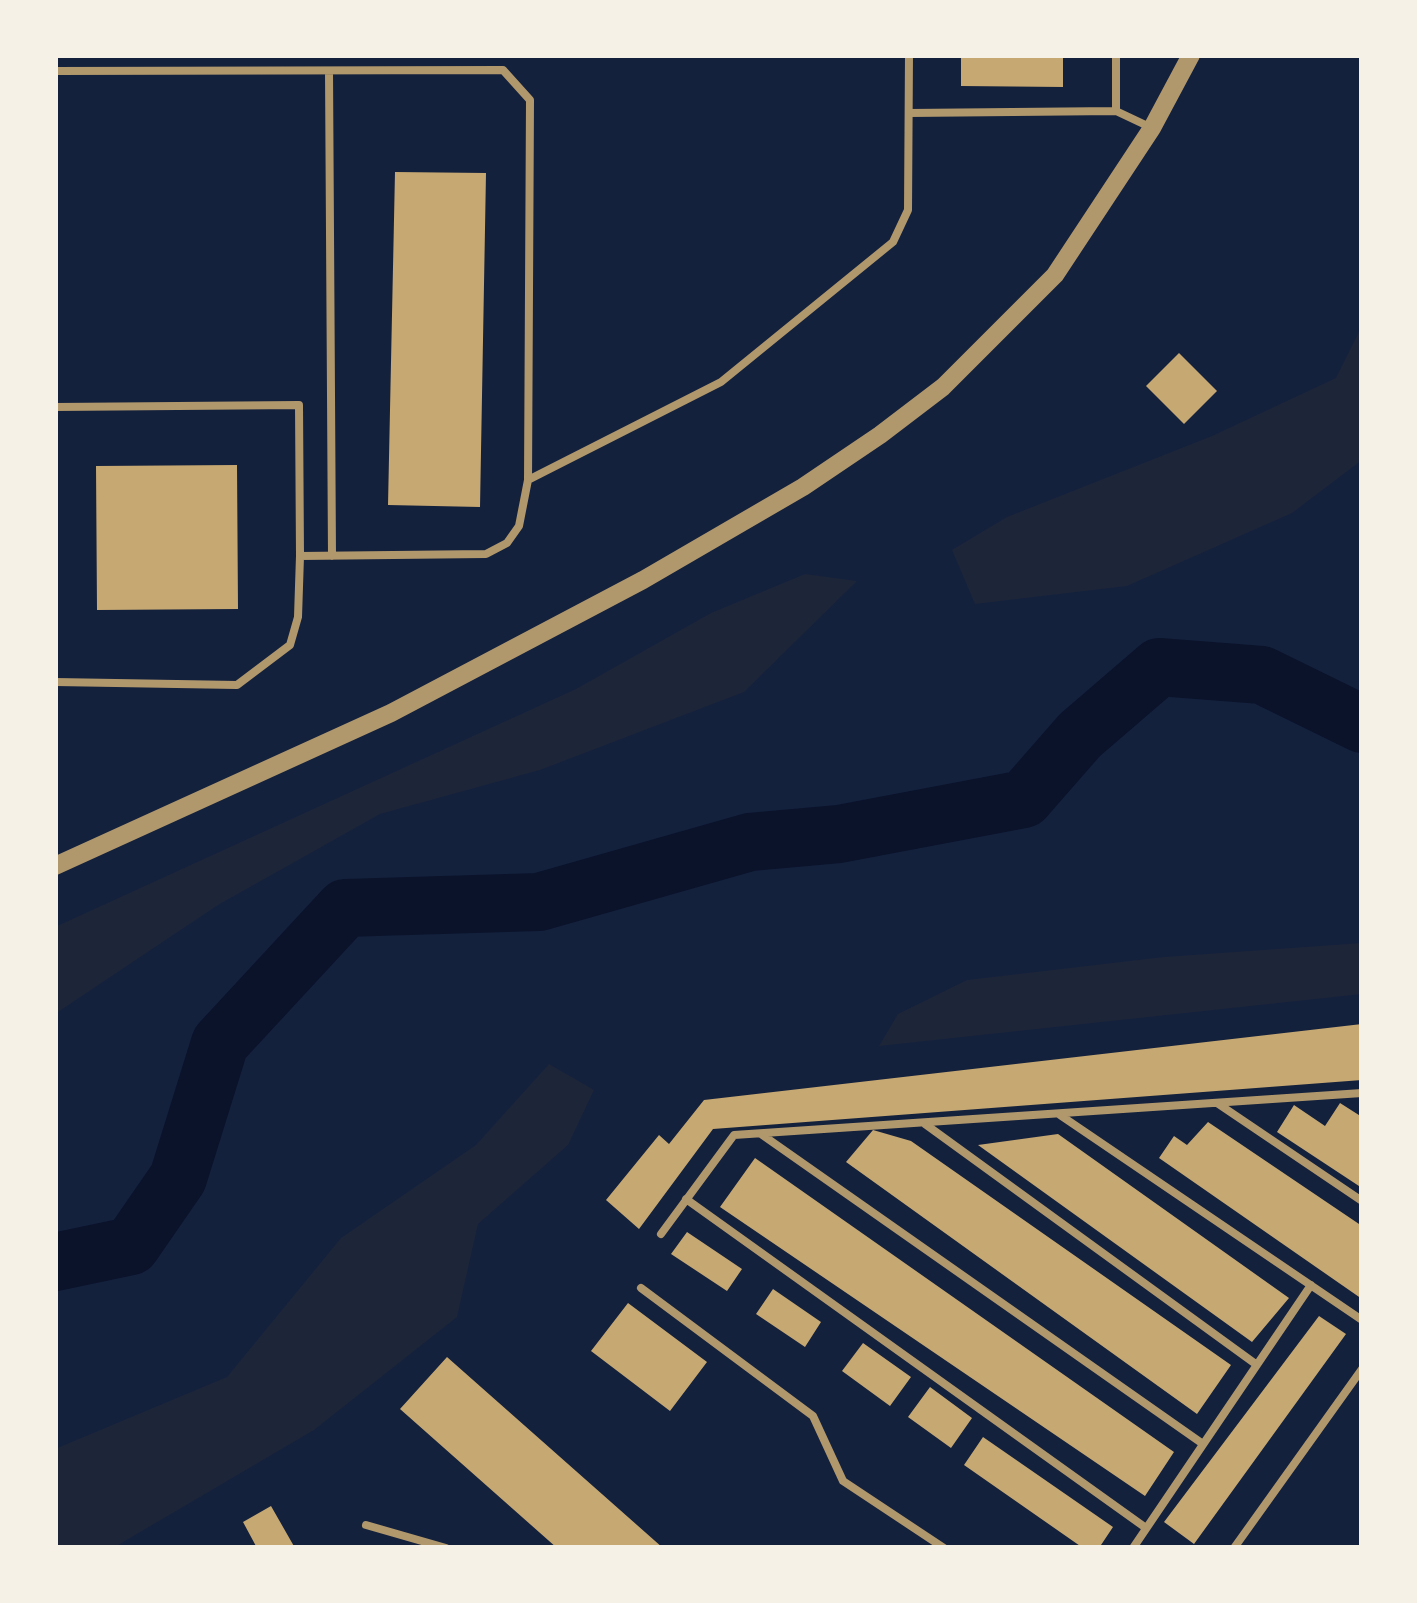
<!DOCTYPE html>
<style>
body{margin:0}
#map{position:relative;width:1417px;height:1603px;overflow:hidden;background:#14213d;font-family:Montserrat,sans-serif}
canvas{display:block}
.frame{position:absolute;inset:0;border:58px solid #f6f1e7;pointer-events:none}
</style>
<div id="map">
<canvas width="1417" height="1603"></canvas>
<div class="frame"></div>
</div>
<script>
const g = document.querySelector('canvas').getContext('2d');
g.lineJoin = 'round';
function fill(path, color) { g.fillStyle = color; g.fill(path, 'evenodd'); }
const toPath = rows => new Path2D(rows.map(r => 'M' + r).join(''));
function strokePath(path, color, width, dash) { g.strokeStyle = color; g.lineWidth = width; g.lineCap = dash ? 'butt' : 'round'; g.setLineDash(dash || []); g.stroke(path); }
const green = toPath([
 [1362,326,1362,460,1292,513,1127,586,975,604,952,550,1007,517,1212,436,1336,378],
 [805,574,857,581,744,692,540,770,380,814,218,905,55,1014,55,927,576,689,711,613],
 [1362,943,1362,994,879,1046,898,1014,967,980,1164,957],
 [549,1064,594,1090,568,1145,478,1224,457,1317,314,1430,113,1548,55,1548,55,1449,227,1377,341,1238,476,1145]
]);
const river = toPath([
 [55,1262,131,1246,178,1178,220,1043,345,908,539,902,750,842,839,834,1024,799,1080,735,1159,667,1262,675,1362,724]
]);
const building = toPath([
 [961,55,1063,55,1063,87,961,86],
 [395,172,486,173,480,507,388,505],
 [1179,353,1217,391,1184,424,1146,386],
 [237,465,238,609,97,610,96,466],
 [1362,1024,1362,1080,713,1129,639,1229,606,1200,659,1135,669,1144,704,1100],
 [1340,1103,1362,1117,1362,1188,1277,1132,1294,1105,1325,1126],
 [1208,1122,1362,1226,1362,1299,1159,1158,1174,1136,1187,1145],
 [873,1130,911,1141,1231,1365,1197,1414,846,1162],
 [1058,1134,1289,1298,1252,1342,978,1145],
 [755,1158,1174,1452,1145,1496,720,1207],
 [687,1232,742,1269,727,1291,671,1254],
 [773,1289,821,1322,805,1347,756,1314],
 [628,1303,707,1362,670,1411,591,1351],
 [1319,1316,1346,1334,1194,1544,1164,1522],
 [863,1343,911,1377,890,1406,842,1371],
 [447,1357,663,1548,557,1548,400,1409],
 [930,1387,972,1418,951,1448,908,1417],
 [983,1437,1113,1527,1099,1548,1083,1548,964,1465],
 [271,1506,295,1548,257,1548,243,1522]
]);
const service = toPath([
 [55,71,503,70,530,100,528,480,721,382,893,242,908,210,909,55],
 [329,71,332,556],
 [1116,111,1152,128],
 [909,113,1116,111,1116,55],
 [55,407,299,405,300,556,298,617,290,645,237,685,55,682],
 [300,556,486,554,507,543,519,526,528,480],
 [1217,1103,1362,1201],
 [1060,1115,1362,1320],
 [925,1124,1257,1365],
 [761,1134,1203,1444],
 [686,1199,1146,1528],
 [661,1234,734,1135,1362,1093],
 [641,1288,813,1416,843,1481,944,1548],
 [366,1525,446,1548],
 [1133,1548,1311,1285],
 [1234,1548,1362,1369]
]);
const tertiary = toPath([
 [55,866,391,713,643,580,803,487,880,435,943,387,1055,275,1152,128,1191,55]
]);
fill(green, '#1d2539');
strokePath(river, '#0b132b', 58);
fill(building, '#c6a872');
strokePath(service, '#b1986c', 8);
strokePath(tertiary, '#b1986c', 18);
</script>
